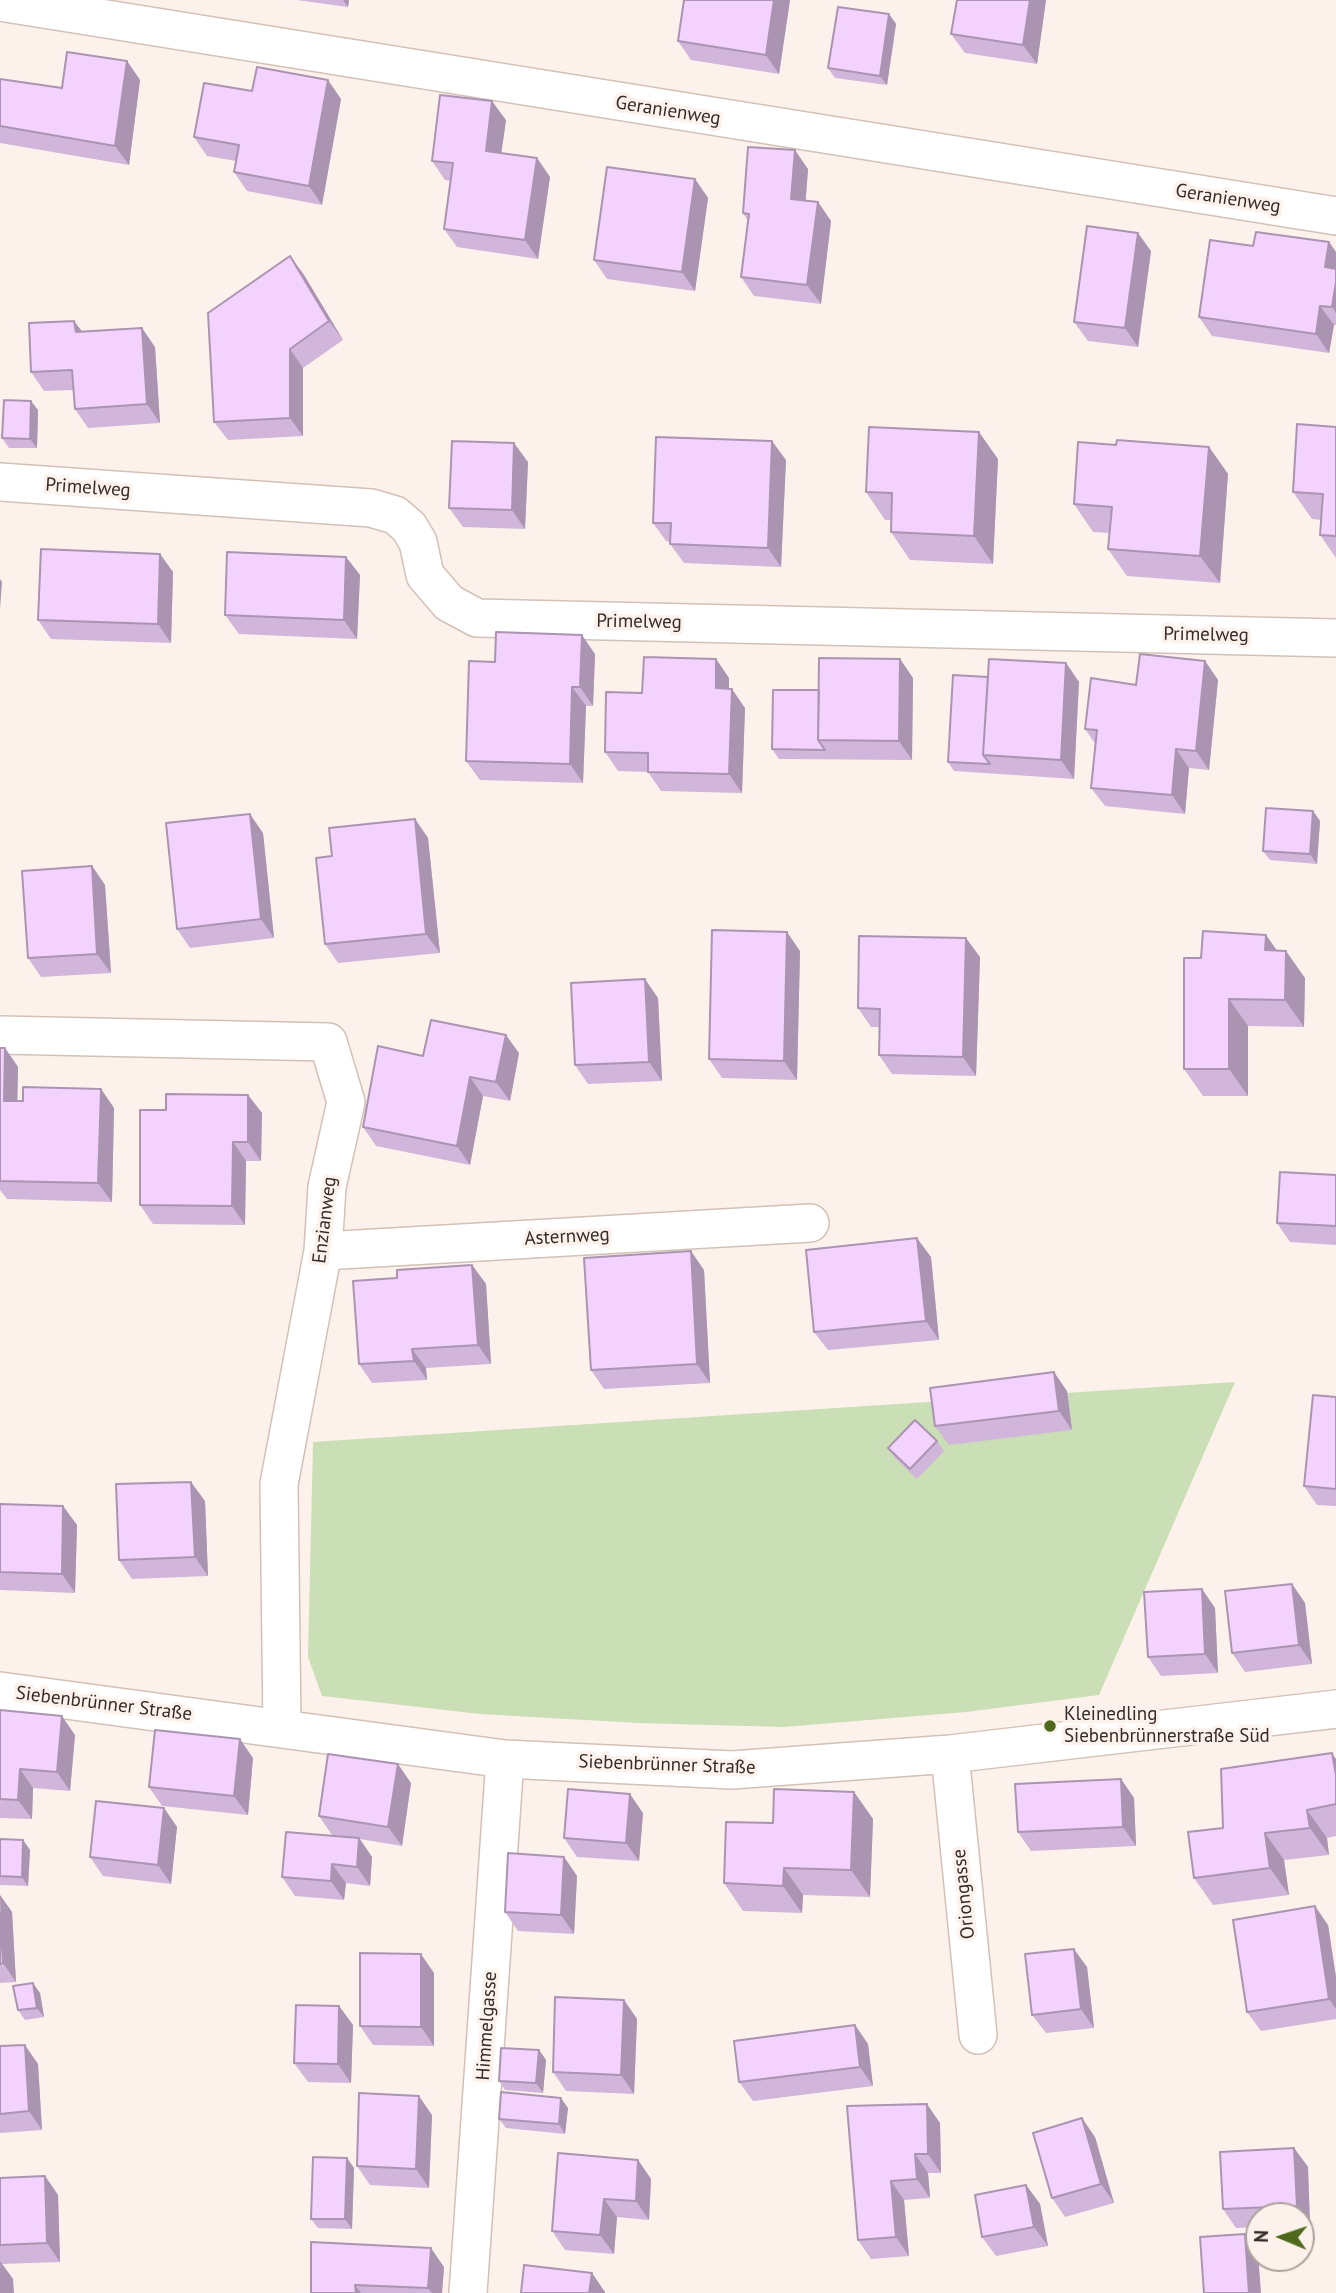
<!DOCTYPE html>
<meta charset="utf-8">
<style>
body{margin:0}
#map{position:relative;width:1336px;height:2293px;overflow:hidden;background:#fdf2eb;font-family:"PT Sans",sans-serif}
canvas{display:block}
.north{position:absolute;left:1245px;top:2202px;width:70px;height:70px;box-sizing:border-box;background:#fdf2eb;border:2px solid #aca39d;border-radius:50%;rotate:272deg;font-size:19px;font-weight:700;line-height:28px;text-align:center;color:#332c28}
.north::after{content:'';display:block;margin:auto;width:24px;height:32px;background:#4e691b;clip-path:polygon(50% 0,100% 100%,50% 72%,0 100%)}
</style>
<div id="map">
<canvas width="1336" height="2293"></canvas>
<div class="north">N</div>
</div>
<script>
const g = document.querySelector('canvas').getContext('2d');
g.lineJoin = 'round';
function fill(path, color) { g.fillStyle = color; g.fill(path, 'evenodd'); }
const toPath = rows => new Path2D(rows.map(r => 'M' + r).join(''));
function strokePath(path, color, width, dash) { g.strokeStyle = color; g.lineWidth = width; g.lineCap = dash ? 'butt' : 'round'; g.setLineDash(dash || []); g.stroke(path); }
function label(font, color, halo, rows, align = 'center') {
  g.font = font + ' "PT Sans",sans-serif'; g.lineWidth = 7; g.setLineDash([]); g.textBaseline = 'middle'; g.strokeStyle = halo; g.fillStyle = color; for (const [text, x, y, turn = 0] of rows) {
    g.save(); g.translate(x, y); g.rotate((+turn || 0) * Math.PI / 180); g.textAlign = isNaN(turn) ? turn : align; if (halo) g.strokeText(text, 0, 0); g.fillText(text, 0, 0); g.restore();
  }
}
const green = toPath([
 [1235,1382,1099,1695,966,1712,784,1727,638,1723,480,1714,322,1696,308,1657,313,1442]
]);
const street = toPath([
 [0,2,1336,216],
 [0,482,371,508,395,515,409,527,418,542,425,575,449,603,477,618,1336,638],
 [0,1035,328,1042,346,1102,327,1187,323,1251,279,1484,282,1728],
 [323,1251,810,1223],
 [0,1691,505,1759,732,1770,950,1754,1336,1709],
 [950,1754,978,2035],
 [468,2293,505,1759]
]);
const wall = toPath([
 [297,0,349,0,348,7],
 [790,0,779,74,691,60,678,41],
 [957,0,1046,0,1037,64,965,53,951,34],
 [889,14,896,24,887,85,835,78,828,68],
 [127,61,140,80,129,165,0,143,0,79,62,88],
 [252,91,341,99,322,205,247,191,234,172,236,161,207,156,194,137],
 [506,120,501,153,537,158,550,177,538,259,457,247,444,229,451,181,445,180,432,161],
 [808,169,806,200,818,202,831,221,821,304,754,296,741,277,748,221,743,213],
 [695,179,708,198,695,291,607,279,594,260],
 [1329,242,1336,252,1336,325,1334,325,1329,353,1212,336,1199,317,1253,246],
 [1151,251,1138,347,1088,341,1074,322],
 [290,256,304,275,343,340,303,368,303,436,228,440,214,422],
 [74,321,82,331,155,347,160,423,88,428,75,409,74,390,44,391,31,372],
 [38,410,37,448,9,448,2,438],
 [1336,427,1336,558,1320,535,1321,520,1312,519,1293,492],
 [1116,445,1209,447,1228,474,1220,583,1127,576,1108,549,1110,533,1093,532,1074,504],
 [998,459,993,564,910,560,891,532,891,520,885,520,866,492],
 [786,460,781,567,684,563,670,544,671,542,666,541,653,523],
 [528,462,525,529,463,527,449,508],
 [160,554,173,572,171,643,51,639,38,620],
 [346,557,360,575,357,639,239,634,225,615],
 [595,654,593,706,586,706,583,783,480,780,466,761,495,662],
 [716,659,729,678,729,689,745,708,742,793,661,791,648,772,618,771,605,752,642,693],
 [900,659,913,678,912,760,779,759,772,749,819,690],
 [1205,661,1218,680,1209,770,1189,768,1185,814,1105,806,1091,788,1096,745,1085,729,1136,685],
 [1066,663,1079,682,1074,779,954,771,948,762,988,677],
 [1313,811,1320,821,1317,864,1270,860,1263,851],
 [415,819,428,838,440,953,338,963,325,944,332,856],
 [263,833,274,938,190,948,177,929],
 [92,866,105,885,111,973,41,977,28,958],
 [1266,935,1277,951,1305,978,1304,1027,1248,1026,1248,1096,1203,1096,1184,1069,1201,958],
 [800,951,797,1080,722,1078,709,1059],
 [980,957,976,1076,892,1074,879,1055,879,1027,871,1027,858,1008],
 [658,998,662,1081,588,1084,575,1065],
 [0,1048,5,1048,18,1067,17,1101,23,1101,101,1089,114,1108,112,1202,7,1199,0,1190],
 [519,1053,510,1101,483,1096,470,1165,376,1146,363,1127,423,1056],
 [248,1095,262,1113,261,1161,246,1161,245,1225,153,1224,140,1205,166,1110],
 [1336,1175,1336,1245,1290,1242,1277,1223],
 [931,1257,939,1340,828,1350,814,1332],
 [472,1265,486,1284,491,1364,426,1368,427,1380,372,1383,359,1364,397,1278],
 [704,1270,710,1383,604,1389,591,1370],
 [1067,1391,1072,1430,949,1445,935,1426],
 [1336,1397,1336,1506,1317,1505,1304,1486],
 [937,1441,944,1451,917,1479,895,1458,888,1448],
 [205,1501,208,1576,132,1579,119,1560],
 [0,1504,63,1506,77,1525,75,1593,0,1590],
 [1292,1584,1305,1603,1312,1664,1245,1672,1232,1653],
 [1202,1589,1215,1608,1218,1673,1161,1676,1148,1657],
 [0,1710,75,1735,70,1791,33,1788,32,1819,0,1818],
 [253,1758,248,1815,162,1806,149,1787],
 [1336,1759,1336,1836,1327,1838,1329,1855,1284,1860,1289,1895,1213,1905,1194,1878,1223,1828],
 [1121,1779,1134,1798,1136,1846,1031,1851,1018,1832],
 [411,1783,402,1846,360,1839,372,1857,370,1886,346,1883,344,1900,295,1896,282,1877,346,1837,332,1835,319,1816],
 [854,1792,873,1819,870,1897,803,1895,802,1913,743,1911,724,1883,773,1823],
 [164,1808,177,1827,171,1884,103,1876,90,1857],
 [643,1813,639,1861,577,1857,564,1838],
 [0,1839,23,1840,30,1850,28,1886,0,1885],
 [564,1857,577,1876,574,1934,518,1931,505,1912],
 [0,1895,12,1912,16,1982,0,1983],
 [1328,1925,1336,1977,1336,2019,1261,2031,1247,2012],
 [1087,1967,1094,2028,1046,2033,1032,2015],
 [434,1973,434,2046,373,2045,360,2026],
 [40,1993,44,2017,25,2020,18,2010],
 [624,2000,637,2019,634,2094,566,2091,553,2072],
 [339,2006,353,2025,351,2083,308,2082,294,2063],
 [855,2025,868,2044,873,2086,753,2101,739,2082],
 [0,2046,38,2064,42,2130,0,2133],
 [539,2050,546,2060,543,2093,505,2090,499,2081],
 [847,2106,940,2123,941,2173,928,2173,930,2198,904,2200,909,2256,871,2259,858,2240],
 [568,2108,565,2134,506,2128,499,2119],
 [432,2115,429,2188,370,2185,357,2166],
 [1095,2137,1114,2203,1065,2217,1052,2198],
 [1294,2148,1308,2167,1310,2225,1301,2225,1301,2216,1259,2216,1259,2227,1236,2228,1223,2209],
 [347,2158,354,2168,352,2229,318,2228,311,2219],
 [638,2160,651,2179,649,2220,617,2217,614,2254,565,2250,552,2231],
 [45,2176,58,2195,60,2262,2,2264,13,2279,0,2293,0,2178],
 [1026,2185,1040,2204,1048,2246,996,2256,982,2237],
 [444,2267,442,2293,311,2293]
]);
const shadedWall = toPath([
 [343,0,349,0,348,7],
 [774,0,790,0,779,74,766,55],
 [1030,0,1046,0,1037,64,1023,45],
 [889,14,896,24,887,85,880,76],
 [127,61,140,80,129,165,115,146],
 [328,80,341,99,322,205,309,186],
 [492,101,506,120,499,170,486,151],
 [795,150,808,169,804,217,791,199],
 [537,158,550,177,538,259,525,240],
 [695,179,708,198,695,291,682,272],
 [818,202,831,221,821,304,807,285],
 [1138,233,1151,251,1138,347,1125,328],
 [1329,242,1336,252,1336,313,1332,307,1325,267],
 [290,256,304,275,343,340,329,321],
 [1320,306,1334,325,1329,353,1316,334],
 [74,321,88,340,76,332],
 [142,328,155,347,160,423,147,404],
 [290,349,303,368,303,436,290,418],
 [31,401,38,410,37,448,30,439],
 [979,432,998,459,993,564,974,536],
 [772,441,786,460,781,567,768,548],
 [514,443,528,462,525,529,512,510],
 [1209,447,1228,474,1220,583,1200,556],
 [160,554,173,572,171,643,158,624],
 [346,557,360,575,357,639,344,620],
 [0,579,2,582,0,609],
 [582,635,595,654,593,706,580,687],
 [716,659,729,678,729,707,716,688],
 [900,659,913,678,912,760,899,741],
 [1205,661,1218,680,1209,770,1196,751],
 [1066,663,1079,682,1074,779,1061,760],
 [572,687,586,706,583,783,570,764],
 [732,689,745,708,742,793,729,774],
 [1176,749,1189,768,1185,814,1172,795],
 [1313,811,1320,821,1317,864,1310,854],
 [250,814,263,833,274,938,261,919],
 [415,819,428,838,440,953,426,934],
 [92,866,105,885,111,973,97,954],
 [787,932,800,951,797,1080,784,1061],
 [1266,935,1285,962,1265,950],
 [966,938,980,957,976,1076,963,1057],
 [1286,951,1305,978,1304,1027,1285,1000],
 [645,979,658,998,662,1081,649,1062],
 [1229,999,1248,1026,1248,1096,1229,1069],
 [506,1035,519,1053,510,1101,496,1082],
 [5,1048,18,1067,17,1120,4,1101],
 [470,1077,483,1096,470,1165,457,1146],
 [101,1089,114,1108,112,1202,98,1183],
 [248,1095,262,1113,261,1161,248,1142],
 [233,1142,246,1161,245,1225,232,1206],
 [917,1238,931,1257,939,1340,926,1321],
 [691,1251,704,1270,710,1383,697,1364],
 [472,1265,486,1284,491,1364,478,1345],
 [412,1349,426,1368,427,1380,414,1361],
 [1054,1372,1067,1391,1072,1430,1059,1411],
 [191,1482,205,1501,208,1576,195,1557],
 [63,1506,77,1525,75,1593,62,1574],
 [1292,1584,1305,1603,1312,1664,1299,1645],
 [1202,1589,1215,1608,1218,1673,1205,1654],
 [62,1716,75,1735,70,1791,57,1772],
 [240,1739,253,1758,248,1815,234,1796],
 [1332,1753,1336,1759,1336,1775],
 [398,1764,411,1783,402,1846,388,1827],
 [20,1769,33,1788,32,1819,18,1800],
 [1121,1779,1134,1798,1136,1846,1123,1827],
 [854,1792,873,1819,870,1897,851,1870],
 [630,1794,643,1813,639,1861,626,1843],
 [164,1808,177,1827,171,1884,158,1865],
 [1307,1810,1327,1838,1329,1855,1310,1828],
 [1265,1833,1284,1860,1289,1895,1270,1868],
 [359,1838,372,1857,370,1886,357,1867],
 [23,1840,30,1850,28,1886,22,1877],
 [564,1857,577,1876,574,1934,561,1915],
 [332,1864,346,1883,344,1900,331,1881],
 [784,1868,803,1895,802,1913,783,1886],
 [0,1895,12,1912,16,1982,3,1963],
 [1315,1906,1328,1925,1336,1977,1336,2009,1329,1999],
 [1074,1949,1087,1967,1094,2028,1081,2009],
 [421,1954,434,1973,434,2046,421,2027],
 [33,1983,40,1993,44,2017,37,2008],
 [624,2000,637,2019,634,2094,621,2075],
 [339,2006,353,2025,351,2083,338,2064],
 [855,2025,868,2044,873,2086,860,2067],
 [25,2045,38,2064,42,2130,29,2111],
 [539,2050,546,2060,543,2093,536,2083],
 [419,2096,432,2115,429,2188,416,2169],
 [561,2098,568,2108,565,2134,559,2124],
 [927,2104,940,2123,941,2173,928,2154],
 [1082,2118,1095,2137,1114,2203,1101,2184],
 [1294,2148,1308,2167,1310,2225,1297,2206],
 [915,2154,928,2173,930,2198,917,2179],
 [347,2158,354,2168,352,2229,345,2219],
 [638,2160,651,2179,649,2220,636,2201],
 [45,2176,58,2195,60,2262,47,2243],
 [891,2181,904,2200,909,2256,896,2237],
 [1026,2185,1040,2204,1048,2246,1034,2227],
 [604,2199,617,2217,614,2254,600,2235],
 [1245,2234,1258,2253,1261,2293,1249,2293],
 [431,2248,444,2267,442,2293,432,2293,428,2288],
 [0,2261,13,2279,14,2293,2,2293],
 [592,2273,605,2292,605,2293,589,2293],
 [355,2285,361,2293,356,2293]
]);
const building = toPath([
 [684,0,774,0,766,55,678,41,684,0],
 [957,0,1030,0,1023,45,951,34,957,0],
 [838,7,889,14,880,76,828,68,838,7],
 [67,52,127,61,115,146,0,126,0,79,62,88,67,52],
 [257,67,328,80,309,186,234,172,239,145,194,137,204,83,252,91,257,67],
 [440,95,492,101,486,151,537,158,525,240,444,229,453,163,432,161,440,95],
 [748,147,795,150,791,199,818,202,807,285,741,277,749,214,743,213,748,147],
 [607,167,695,179,682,272,594,260,607,167],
 [1087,226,1138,233,1125,328,1074,322,1087,226],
 [1256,232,1329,242,1325,267,1336,269,1336,282,1332,307,1320,306,1316,334,1199,317,1210,240,1253,246,1256,232],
 [290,256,329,321,290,349,290,418,214,422,208,313,290,256],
 [74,321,76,332,142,328,147,404,75,409,72,370,31,372,29,323,74,321],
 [4,400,31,401,30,439,2,438,4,400],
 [1297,424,1336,427,1336,536,1320,535,1323,494,1293,492,1297,424],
 [869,427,979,432,974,536,891,532,892,493,866,492,869,427],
 [656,437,772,441,768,548,670,544,671,523,653,523,656,437],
 [1117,440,1209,447,1200,556,1108,549,1112,507,1074,504,1078,442,1116,445,1117,440],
 [452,441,514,443,512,510,449,508,452,441],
 [41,549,160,554,158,624,38,620,41,549],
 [227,552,346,557,344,620,225,615,227,552],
 [496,632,582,635,580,687,572,687,570,764,466,761,469,661,495,662,496,632],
 [1140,654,1205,661,1196,751,1176,749,1172,795,1091,788,1097,730,1085,729,1091,678,1136,685,1140,654],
 [644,657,716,659,716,688,732,689,729,774,648,772,648,753,605,752,606,692,642,693,644,657],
 [819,658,900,659,899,741,818,740,819,658],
 [989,659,1066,663,1061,760,983,755,989,659],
 [953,675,988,677,983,755,990,764,948,762,953,675],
 [773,690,819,690,818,740,825,750,772,749,773,690],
 [1266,808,1313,811,1310,854,1263,851,1266,808],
 [250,814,261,919,177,929,166,823,250,814],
 [415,819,426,934,325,944,316,858,332,856,329,828,415,819],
 [92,866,97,954,28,958,22,871,92,866],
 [712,930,787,932,784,1061,709,1059,712,930],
 [1203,931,1266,935,1265,950,1286,951,1285,1000,1229,999,1229,1069,1184,1069,1184,958,1201,958,1203,931],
 [859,936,966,938,963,1057,879,1055,880,1009,858,1008,859,936],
 [645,979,649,1062,575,1065,571,983,645,979],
 [431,1020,506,1035,496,1082,470,1077,457,1146,363,1127,378,1046,423,1056,431,1020],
 [0,1048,5,1048,4,1101,23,1101,23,1087,101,1089,98,1183,0,1181,0,1048],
 [166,1094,248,1095,248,1142,233,1142,232,1206,140,1205,140,1110,166,1110,166,1094],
 [1280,1172,1336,1175,1336,1226,1277,1223,1280,1172],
 [917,1238,926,1321,814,1332,806,1250,917,1238],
 [691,1251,697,1364,591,1370,584,1258,691,1251],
 [472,1265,478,1345,412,1349,414,1361,359,1364,353,1281,397,1278,397,1270,472,1265],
 [1054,1372,1059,1411,935,1426,930,1388,1054,1372],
 [1313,1395,1336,1397,1336,1489,1304,1486,1313,1395],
 [915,1420,937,1441,910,1469,888,1448,915,1420],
 [191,1482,195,1557,119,1560,116,1484,191,1482],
 [0,1504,63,1506,62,1574,0,1572,0,1504],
 [1292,1584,1299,1645,1232,1653,1225,1591,1292,1584],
 [1202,1589,1205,1654,1148,1657,1144,1592,1202,1589],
 [0,1710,62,1716,57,1772,20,1769,18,1800,0,1799,0,1710],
 [155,1730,240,1739,234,1796,149,1787,155,1730],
 [1332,1753,1336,1775,1336,1804,1307,1810,1310,1828,1265,1833,1270,1868,1194,1878,1188,1832,1223,1828,1221,1769,1332,1753],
 [328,1754,398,1764,388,1827,319,1816,328,1754],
 [1121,1779,1123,1827,1018,1832,1015,1784,1121,1779],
 [568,1789,630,1794,626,1843,564,1838,568,1789],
 [774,1789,854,1792,851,1870,784,1868,783,1886,724,1883,726,1822,773,1823,774,1789],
 [96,1801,164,1808,158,1865,90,1857,96,1801],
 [286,1832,359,1838,357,1867,332,1864,331,1881,282,1877,286,1832],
 [0,1839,23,1840,22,1877,0,1876,0,1839],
 [508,1853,564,1857,561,1915,505,1912,508,1853],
 [1315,1906,1329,1999,1247,2012,1233,1920,1315,1906],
 [0,1913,3,1963,0,1964,0,1913],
 [1074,1949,1081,2009,1032,2015,1025,1954,1074,1949],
 [360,1953,421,1954,421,2027,360,2026,360,1953],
 [33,1983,37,2008,18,2010,13,1986,33,1983],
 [555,1997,624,2000,621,2075,553,2072,555,1997],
 [296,2005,339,2006,338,2064,294,2063,296,2005],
 [855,2025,860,2067,739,2082,734,2041,855,2025],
 [25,2045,29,2111,0,2114,0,2046,25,2045],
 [501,2048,539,2050,536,2083,499,2081,501,2048],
 [501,2092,561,2098,559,2124,499,2119,501,2092],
 [359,2093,419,2096,416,2169,357,2166,359,2093],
 [927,2104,928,2154,915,2154,917,2179,891,2181,896,2237,858,2240,847,2106,927,2104],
 [1082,2118,1101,2184,1052,2198,1033,2133,1082,2118],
 [1294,2148,1297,2206,1223,2209,1220,2152,1294,2148],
 [558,2153,638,2160,636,2201,604,2199,600,2235,552,2231,558,2153],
 [313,2157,347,2158,345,2219,311,2219,313,2157],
 [45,2176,47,2243,0,2245,0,2178,45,2176],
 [1026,2185,1034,2227,982,2237,975,2195,1026,2185],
 [1245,2234,1249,2293,1204,2293,1200,2237,1245,2234],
 [311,2242,431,2248,428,2288,355,2285,356,2293,311,2293,311,2242],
 [524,2265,592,2273,589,2293,521,2293,524,2265],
 [0,2269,2,2293,0,2293,0,2269]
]);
const markers = [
 [1050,1726,7,"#4e691b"]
];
const streetNames = [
 ["Geranienweg",668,111,9],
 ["Geranienweg",1228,199,9],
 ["Primelweg",88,488,4],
 ["Primelweg",639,622,1],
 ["Primelweg",1206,635,1],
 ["Enzianweg",325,1220,-83],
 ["Asternweg",567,1237,-3],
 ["Siebenbrünner Straße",104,1704,7],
 ["Siebenbrünner Straße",667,1765,2],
 ["Oriongasse",964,1894,-96],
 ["Himmelgasse",487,2026,-86]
];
const poiNames = [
 ["Kleinedling",1064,1715],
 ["Siebenbrünnerstraße Süd",1064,1737]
];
fill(green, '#cadfb5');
strokePath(street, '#d3c1b6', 40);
strokePath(street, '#fff', 37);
fill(wall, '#d1b5da');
fill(shadedWall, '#aa94b1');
fill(building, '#f3d3fd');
strokePath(building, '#aa94b1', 2);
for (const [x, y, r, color] of markers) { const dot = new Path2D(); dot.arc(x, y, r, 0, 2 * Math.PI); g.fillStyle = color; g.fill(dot); strokePath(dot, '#fdf2eb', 2.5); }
label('19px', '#332c28', '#fdf2eb', streetNames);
label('19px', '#332c28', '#fdf2eb', poiNames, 'left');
</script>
